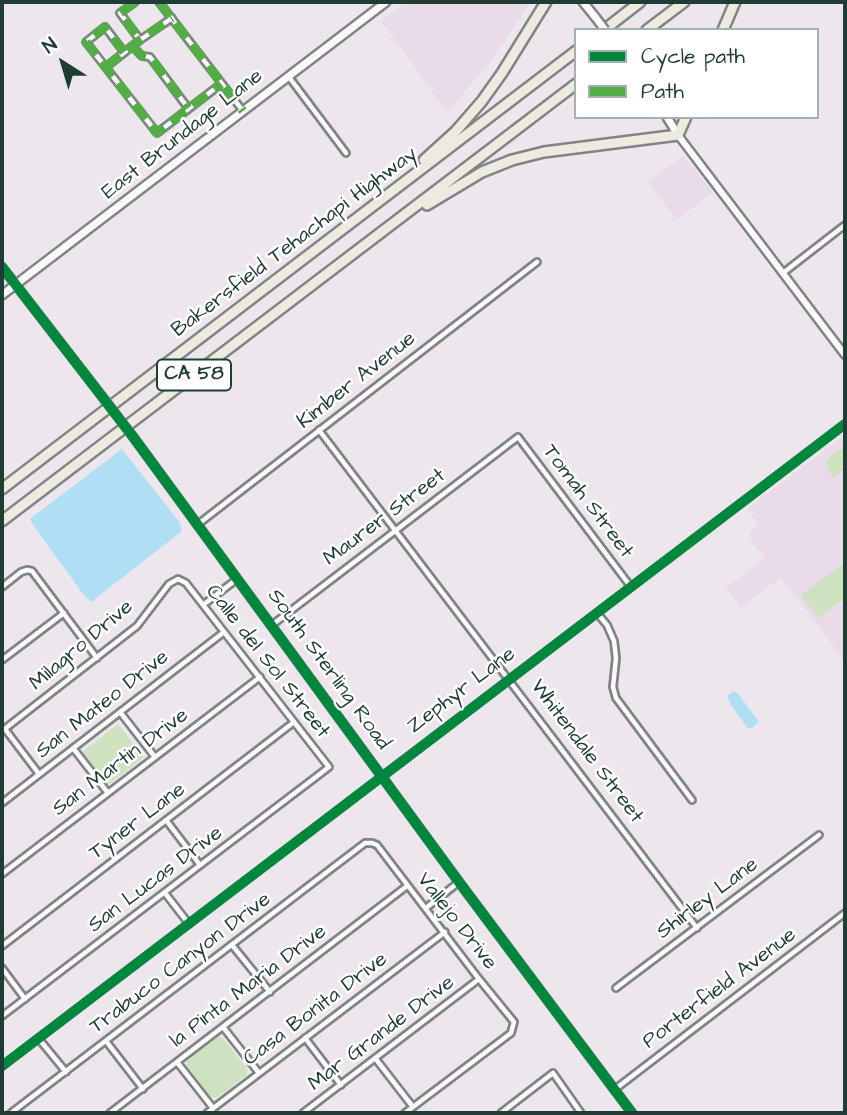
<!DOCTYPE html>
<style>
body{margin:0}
#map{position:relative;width:847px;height:1115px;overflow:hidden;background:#ede7ed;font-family:"Architects Daughter",sans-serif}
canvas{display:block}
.frame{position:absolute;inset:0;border:4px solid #1f3d34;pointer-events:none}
.legend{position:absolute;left:574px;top:28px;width:245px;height:91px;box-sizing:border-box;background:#fff;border:2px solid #a5b1ae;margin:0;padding:9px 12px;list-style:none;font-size:21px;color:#1f3d34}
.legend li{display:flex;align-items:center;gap:14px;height:35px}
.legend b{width:35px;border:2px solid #a5b1ae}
.north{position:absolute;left:28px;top:28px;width:70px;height:70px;-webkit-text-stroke:5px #fff;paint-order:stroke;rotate:323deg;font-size:19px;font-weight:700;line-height:28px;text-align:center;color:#1f3d34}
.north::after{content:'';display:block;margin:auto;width:24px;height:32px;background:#1f3d34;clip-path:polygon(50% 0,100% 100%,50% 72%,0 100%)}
</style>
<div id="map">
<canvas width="847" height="1115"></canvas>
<div class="frame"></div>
<ul class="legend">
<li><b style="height:9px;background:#00873e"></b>Cycle path</li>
<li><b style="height:9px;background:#52ad45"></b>Path</li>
</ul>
<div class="north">N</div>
</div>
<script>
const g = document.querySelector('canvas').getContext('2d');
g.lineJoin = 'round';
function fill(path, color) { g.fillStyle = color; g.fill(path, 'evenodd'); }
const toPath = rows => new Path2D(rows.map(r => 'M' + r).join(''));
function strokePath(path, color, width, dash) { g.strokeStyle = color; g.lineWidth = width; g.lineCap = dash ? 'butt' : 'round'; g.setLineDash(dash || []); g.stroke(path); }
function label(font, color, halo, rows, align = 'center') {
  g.font = font + ' "Architects Daughter",sans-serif'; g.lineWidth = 5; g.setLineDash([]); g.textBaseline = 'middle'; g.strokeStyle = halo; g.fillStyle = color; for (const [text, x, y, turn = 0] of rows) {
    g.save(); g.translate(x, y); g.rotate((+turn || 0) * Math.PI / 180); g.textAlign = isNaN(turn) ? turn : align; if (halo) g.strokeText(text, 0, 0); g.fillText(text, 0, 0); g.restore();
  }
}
const built = toPath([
 [407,2,531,2,488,65,447,112,381,21],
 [683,156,713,192,677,220,648,182],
 [845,435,845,662,781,577,741,608,726,588,765,558,751,540,749,533,759,525,747,509]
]);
const green = toPath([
 [845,446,845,468,833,478,827,467,826,460],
 [845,562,845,598,818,618,801,595],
 [118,724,144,757,108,785,82,752],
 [218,1037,223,1038,247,1069,247,1075,216,1098,210,1097,187,1066,187,1061]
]);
const water = toPath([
 [122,449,180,523,182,531,91,602,83,594,31,522,31,518],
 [734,691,740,696,759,722,752,728,749,729,747,727,731,705,727,696]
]);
const minor = toPath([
 [135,2,120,13,140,40],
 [159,2,243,111],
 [132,46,142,56,150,57,188,108],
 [124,52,105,27,86,42,157,133,221,84],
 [106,67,140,40,172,18],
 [289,77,346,153],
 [783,273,845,225],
 [319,430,697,928],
 [197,525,537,262],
 [2,587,21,572,27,570,32,571,97,658],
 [203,605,237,579],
 [597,613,607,625,614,641,616,658,613,687,616,698,692,800],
 [272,625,518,437,631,587],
 [2,660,64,613],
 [120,712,155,757],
 [5,729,39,774],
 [2,731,137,626,169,584,178,579,186,583,329,767,2,1016],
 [73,748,108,793],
 [2,803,224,632],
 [166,820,200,865],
 [2,874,260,677],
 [165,893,189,924],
 [426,908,459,882],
 [232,945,270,992],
 [2,946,294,722],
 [2,968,25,999],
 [616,988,819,835],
 [223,1027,259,1073],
 [305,1038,341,1085],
 [39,1039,66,1072],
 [106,1041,143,1089],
 [375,1058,413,1107],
 [177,1062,213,1108],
 [2,1066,845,424],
 [614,1090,845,913],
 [11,1113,365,843,372,843,377,845,479,979,514,1022,511,1033,405,1113],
 [110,1113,407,886],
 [207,1113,445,932],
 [303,1113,479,979],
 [501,1113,553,1073,581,1113]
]);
const tertiary = toPath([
 [678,135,845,355],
 [2,267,101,395],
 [134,438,459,882,632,1113]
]);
const secondary = toPath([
 [583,2,596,18],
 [667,117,678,135],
 [2,295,386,2]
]);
const motorway = toPath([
 [604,30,640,2],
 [647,30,684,2],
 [723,30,735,2],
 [424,160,456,131,482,101,502,73,546,2],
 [427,205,482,172,512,160,544,152,678,135,686,117],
 [2,489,576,51],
 [2,521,576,84]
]);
const tertiaryBridge = toPath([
 [101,395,134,438]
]);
const secondaryBridge = toPath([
 [596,18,605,30]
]);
const quiet = toPath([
 [135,2,120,13,140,40],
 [159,2,243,111],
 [132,46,142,56,150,57,188,108],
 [124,52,105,27,86,42,157,133,221,84],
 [106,67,140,40,172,18]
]);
const cycleway = toPath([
 [2,267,134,438,459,882,632,1113],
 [2,1066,845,424]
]);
const shields = [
 [194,375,74]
];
const shieldNames = [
 ["CA 58",194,375]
];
const streetNames = [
 ["East Brundage Lane",183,135,-38],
 ["Bakersfield Tehachapi Highway",295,243,-37],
 ["Kimber Avenue",357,381,-38],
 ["Tomah Street",587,502,53],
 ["Maurer Street",385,518,-37],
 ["Milagro Drive",82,646,-40],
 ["Calle del Sol Street",267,662,52],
 ["South Sterling Road",328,670,54],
 ["Zephyr Lane",462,691,-37],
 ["San Mateo Drive",103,705,-38],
 ["Whitendale Street",586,752,53],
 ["San Martin Drive",121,763,-37],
 ["Tyner Lane",138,822,-37],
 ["San Lucas Drive",156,880,-37],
 ["Shirley Lane",708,899,-37],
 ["Vallejo Drive",456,922,52],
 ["Trabuco Canyon Drive",181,964,-37],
 ["la Pinta Maria Drive",249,987,-37],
 ["Porterfield Avenue",720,989,-37],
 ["Casa Bonita Drive",316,1010,-37],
 ["Mar Grande Drive",382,1034,-37]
];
fill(built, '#e9dbe8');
fill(green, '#cfe2bf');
fill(water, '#b0dff5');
strokePath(minor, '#818485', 10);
strokePath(tertiary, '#818485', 11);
strokePath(secondary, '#818485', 12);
strokePath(motorway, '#818485', 14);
strokePath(minor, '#fcfbfc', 4.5);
strokePath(tertiary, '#fcfbfc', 6);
strokePath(secondary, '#fcfbfc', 7);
strokePath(motorway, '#eeeadf', 9);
strokePath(tertiaryBridge, '#818485', 11, []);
strokePath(secondaryBridge, '#818485', 12, []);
strokePath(tertiaryBridge, '#fcfbfc', 6);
strokePath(secondaryBridge, '#fcfbfc', 7);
strokePath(quiet, '#52ad45', 9, [18, 9]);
strokePath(cycleway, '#00873e', 10);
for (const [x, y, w] of shields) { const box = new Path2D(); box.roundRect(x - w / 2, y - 15.5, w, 31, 5); g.fillStyle = '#fff'; g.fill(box); strokePath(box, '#1f3d34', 2); }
label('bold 19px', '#1f3d34', null, shieldNames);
label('21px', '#1f3d34', '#fff', streetNames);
</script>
